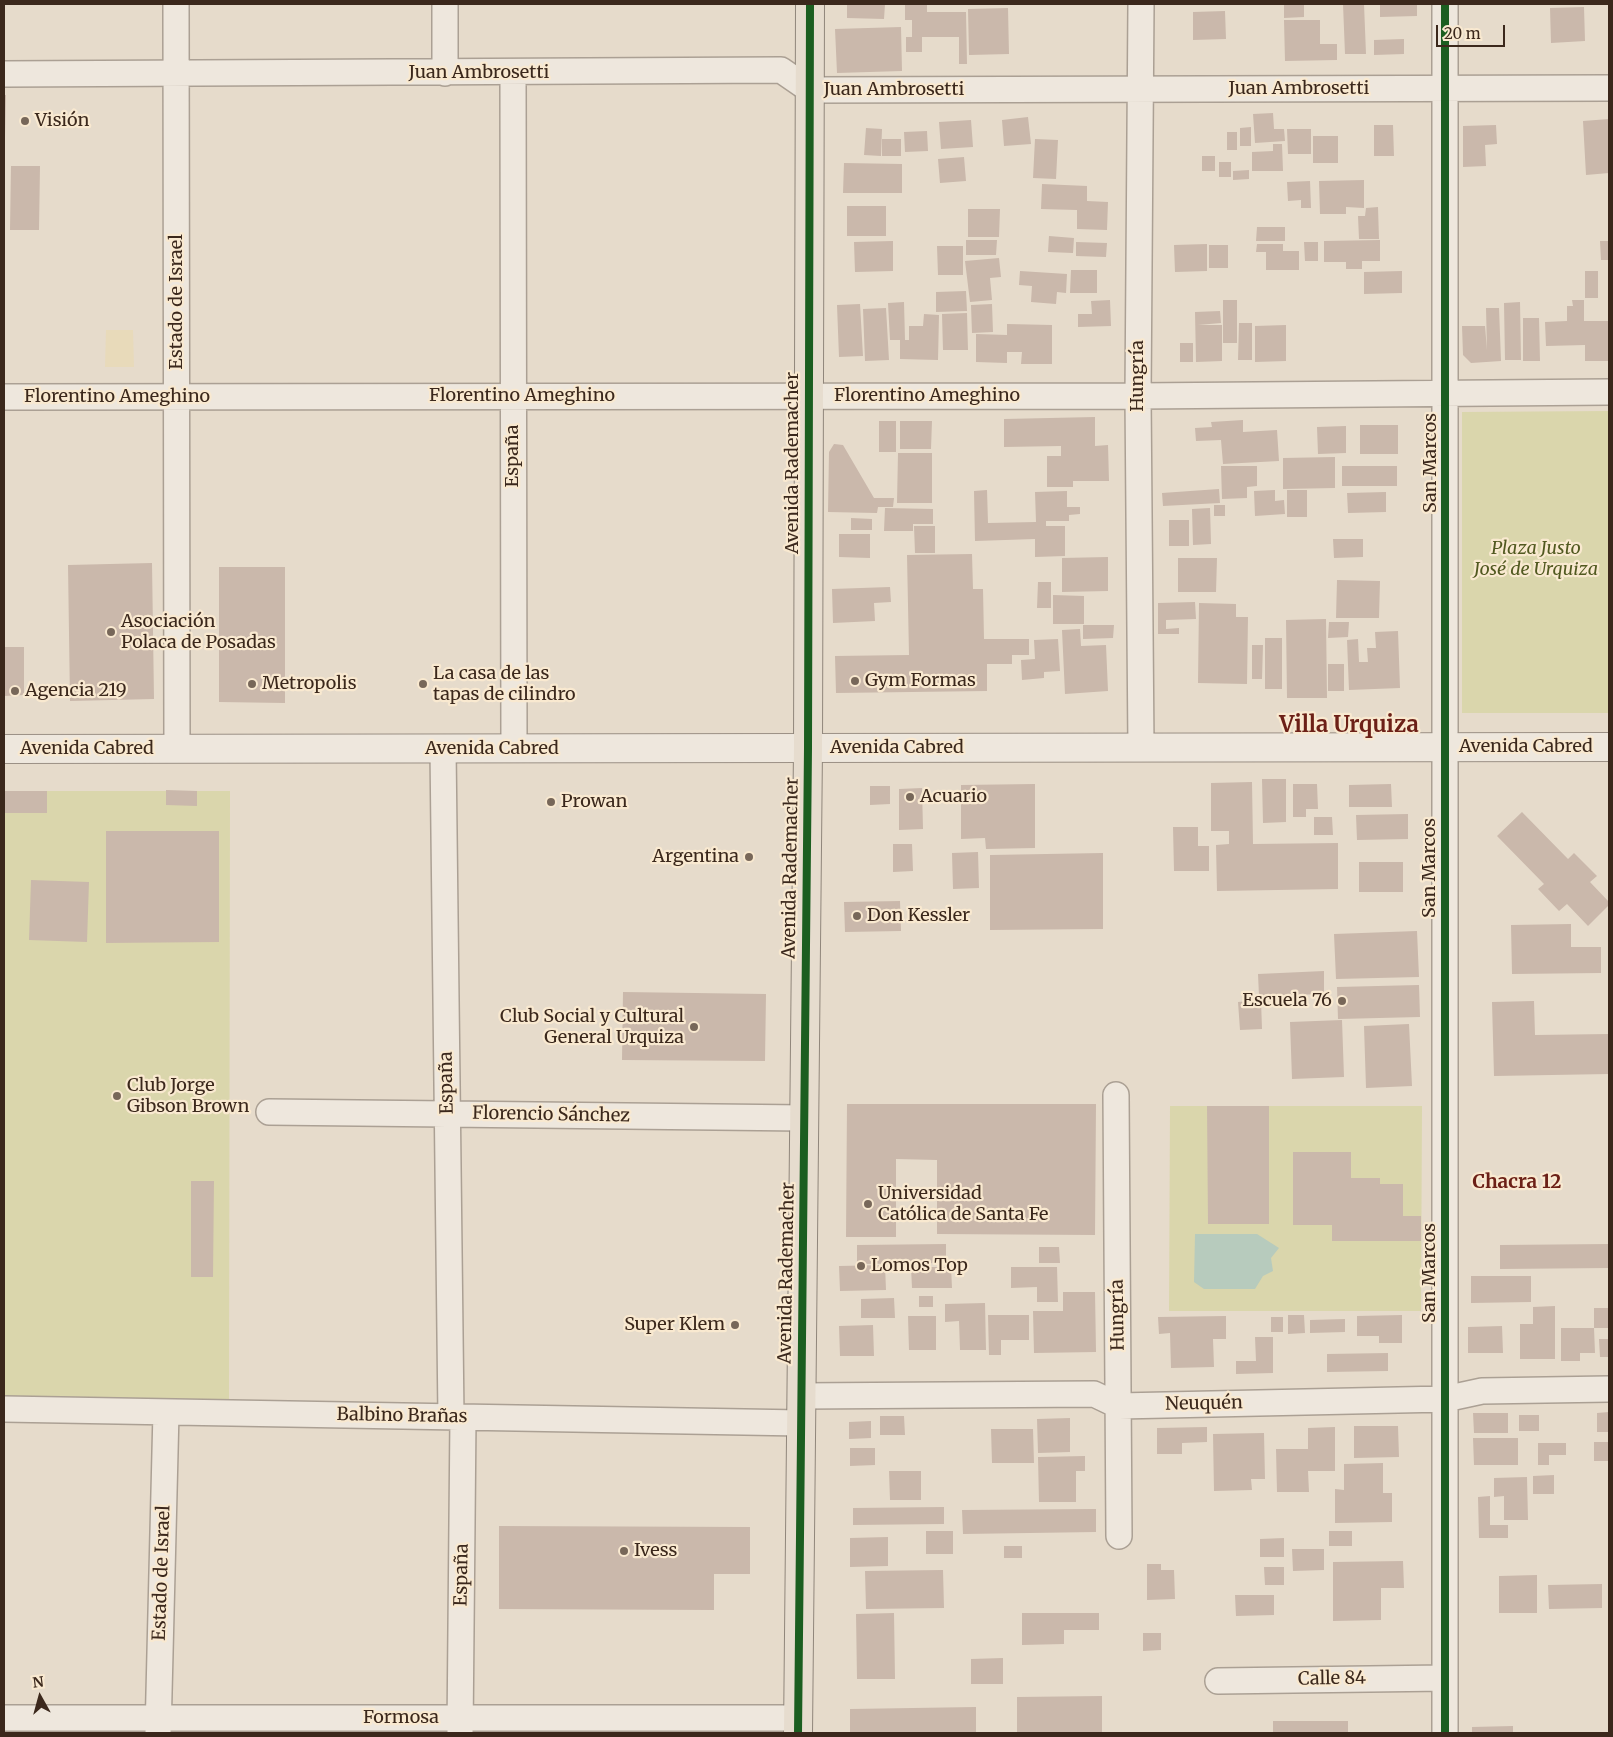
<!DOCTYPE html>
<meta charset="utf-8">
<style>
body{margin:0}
#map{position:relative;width:1613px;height:1737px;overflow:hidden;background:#e6dbcb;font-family:Merriweather,serif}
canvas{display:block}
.frame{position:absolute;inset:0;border:5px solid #3b281c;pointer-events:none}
.north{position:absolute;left:15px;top:1672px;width:50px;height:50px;-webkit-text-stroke:4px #f9e9d0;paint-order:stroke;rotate:353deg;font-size:14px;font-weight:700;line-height:20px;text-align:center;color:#3b281c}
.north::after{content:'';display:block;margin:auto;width:18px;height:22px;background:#3b281c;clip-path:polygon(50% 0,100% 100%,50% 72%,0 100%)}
.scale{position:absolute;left:1436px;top:25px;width:69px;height:22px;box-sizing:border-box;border:2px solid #3b281c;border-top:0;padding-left:6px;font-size:15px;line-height:18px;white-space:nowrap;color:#3b281c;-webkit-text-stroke:4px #f9e9d0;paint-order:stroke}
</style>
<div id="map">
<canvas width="1613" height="1737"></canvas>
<div class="frame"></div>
<div class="north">N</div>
<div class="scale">20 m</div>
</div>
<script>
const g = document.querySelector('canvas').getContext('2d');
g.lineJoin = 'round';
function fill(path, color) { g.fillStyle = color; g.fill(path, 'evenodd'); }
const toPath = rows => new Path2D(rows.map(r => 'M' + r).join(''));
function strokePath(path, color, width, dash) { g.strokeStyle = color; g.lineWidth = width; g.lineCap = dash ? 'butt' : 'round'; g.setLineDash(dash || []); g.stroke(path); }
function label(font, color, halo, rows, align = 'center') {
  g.font = font + ' Merriweather,serif'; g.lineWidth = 4.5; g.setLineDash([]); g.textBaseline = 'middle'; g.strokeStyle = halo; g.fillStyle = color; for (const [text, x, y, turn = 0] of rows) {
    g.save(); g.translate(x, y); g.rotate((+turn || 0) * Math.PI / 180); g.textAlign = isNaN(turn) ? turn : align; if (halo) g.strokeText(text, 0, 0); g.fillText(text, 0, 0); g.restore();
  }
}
const farmland = toPath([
 [106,330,133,330,134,367,105,367]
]);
const green = toPath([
 [1609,411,1609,713,1462,713,1462,412],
 [4,791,230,791,229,1400,4,1400],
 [1170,1106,1422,1106,1421,1311,1169,1311]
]);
const water = toPath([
 [1195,1234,1257,1234,1279,1248,1271,1258,1273,1271,1263,1276,1255,1289,1204,1289,1194,1282]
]);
const building = toPath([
 [847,4,885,4,884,19,847,18],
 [927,4,927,12,966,12,967,64,959,64,959,37,922,37,922,52,906,52,906,37,912,37,912,20,905,20,905,5],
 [1284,4,1304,4,1304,17,1284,18],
 [1343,4,1364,4,1366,54,1345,54],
 [1380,4,1417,4,1417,16,1380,17],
 [1584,7,1585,41,1551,43,1550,8],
 [1008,8,1009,54,969,55,968,9],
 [1225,11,1226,39,1193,40,1193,12],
 [1284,20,1320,20,1320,44,1337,44,1337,60,1285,61],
 [901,27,902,71,837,73,835,29],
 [1404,39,1404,54,1374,55,1374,40],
 [4,95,6,95,5,137,4,137],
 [1273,113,1274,129,1284,129,1285,141,1255,143,1253,114],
 [1028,117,1031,144,1004,146,1002,120],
 [1609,119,1609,173,1586,175,1583,121],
 [971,120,973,147,941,149,939,122],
 [1374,125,1393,125,1394,156,1374,156],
 [1496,125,1497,144,1485,145,1486,166,1463,167,1463,126],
 [1251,127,1251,146,1240,146,1240,128],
 [866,128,882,129,881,156,864,155],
 [1287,129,1311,129,1311,154,1288,154],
 [927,131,928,151,905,152,904,132],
 [1227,132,1237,132,1237,150,1227,150],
 [1313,136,1338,136,1338,163,1313,163],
 [882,139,901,139,901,156,882,156],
 [1035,139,1058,140,1056,179,1033,178],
 [1273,144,1282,144,1283,171,1252,171,1252,152,1273,151],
 [1202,156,1215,156,1215,171,1202,171],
 [964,157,966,181,940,183,938,159],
 [1219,162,1231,162,1231,177,1219,177],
 [844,163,902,164,902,193,843,193],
 [11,166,40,166,39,230,10,230],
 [1249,170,1249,179,1233,180,1233,171],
 [1364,180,1364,208,1346,207,1346,214,1320,214,1319,181],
 [1310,181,1311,208,1301,208,1301,200,1288,201,1287,182],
 [1042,184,1087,186,1087,201,1108,202,1107,230,1077,229,1077,210,1041,209],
 [847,206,886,206,886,236,847,236],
 [1378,207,1379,239,1359,239,1358,216,1365,216,1366,208],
 [968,209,1000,209,999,237,968,237],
 [1257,227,1285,227,1285,241,1256,241],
 [1049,236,1074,238,1073,253,1048,252],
 [966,240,997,240,996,255,966,255],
 [1380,240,1380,261,1362,261,1362,269,1346,269,1346,262,1324,262,1324,241],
 [893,241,893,271,855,272,854,242],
 [1600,241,1609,241,1609,260,1601,260],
 [1076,242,1107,243,1106,257,1076,256],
 [1304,242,1318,242,1318,261,1305,261],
 [1207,244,1207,271,1175,272,1174,245],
 [1257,244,1283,244,1283,251,1299,251,1299,270,1266,270,1266,252,1256,252],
 [1209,245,1228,245,1228,268,1209,268],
 [937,246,963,246,963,275,938,275],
 [999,258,1001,277,990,278,992,300,970,302,965,261],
 [1071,270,1097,270,1097,293,1070,293],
 [1020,271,1067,274,1066,293,1057,292,1056,304,1031,302,1032,286,1019,285],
 [1402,271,1402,293,1364,294,1364,272],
 [1585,271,1598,271,1598,298,1585,298],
 [966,291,967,311,936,312,936,292],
 [1110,300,1111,326,1078,327,1078,314,1092,314,1091,301],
 [1223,300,1237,300,1237,343,1223,343],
 [1572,300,1584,300,1584,321,1609,321,1609,361,1585,361,1585,345,1546,346,1545,322,1567,321,1567,306,1573,306],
 [904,302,905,340,909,340,909,326,923,326,924,314,939,315,938,360,900,359,900,340,890,340,888,303],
 [1520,302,1521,360,1505,360,1504,303],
 [860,304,863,356,839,357,837,305],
 [992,304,993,332,972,333,971,305],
 [886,308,889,360,865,361,863,309],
 [1486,308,1499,308,1501,361,1471,363,1463,355,1462,326,1485,326,1487,350],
 [1220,311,1221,323,1198,325,1222,325,1222,361,1196,362,1195,312],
 [967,313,968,350,943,350,942,314],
 [1523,318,1539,318,1540,361,1523,361],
 [1239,323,1252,323,1252,360,1238,360],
 [1007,324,1052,325,1052,364,1021,364,1022,352,1007,352,1007,363,976,362,976,334,1007,335],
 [1286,325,1286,361,1255,362,1255,326],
 [1180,343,1193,343,1193,362,1180,362],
 [1095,417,1095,446,1108,445,1109,481,1073,481,1073,487,1047,487,1047,456,1061,456,1061,446,1004,447,1004,419],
 [1243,420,1243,432,1277,430,1279,461,1223,464,1221,440,1196,441,1195,428,1212,427,1211,422],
 [879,421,896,421,896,452,879,452],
 [900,421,932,421,931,449,900,449],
 [1360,425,1398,425,1398,454,1360,454],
 [1346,426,1346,453,1318,454,1317,427],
 [834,444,843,445,874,498,894,498,893,507,878,507,877,513,828,512,829,452],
 [898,453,932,453,932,503,897,503],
 [1335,457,1335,488,1283,489,1283,458],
 [1221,466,1257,466,1257,486,1247,487,1247,498,1222,499],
 [1342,466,1397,466,1397,486,1342,486],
 [1219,489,1220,503,1163,506,1162,493],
 [987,490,988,523,1036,522,1035,492,1067,491,1067,507,1080,507,1080,514,1069,515,1069,521,1046,521,1046,526,1065,526,1065,556,1035,557,1035,539,975,541,974,491],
 [1275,490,1275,501,1284,500,1285,514,1255,516,1254,491],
 [1287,490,1307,490,1307,517,1287,517],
 [1386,492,1386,512,1348,513,1347,493],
 [1214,505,1225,505,1225,516,1214,516],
 [885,508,933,509,933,524,913,524,913,531,884,531],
 [1210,508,1211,544,1193,545,1192,509],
 [851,518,872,519,872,530,851,530],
 [1169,520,1189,520,1189,546,1169,546],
 [914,526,935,526,935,553,915,553],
 [839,534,870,534,870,558,839,557],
 [1333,539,1363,539,1363,557,1334,558],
 [972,554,973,589,983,589,984,639,1029,639,1029,655,1012,655,1012,664,987,664,987,691,836,693,835,656,909,655,907,555],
 [1108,557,1108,591,1062,592,1062,558],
 [1178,558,1217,558,1216,592,1178,592],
 [152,563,154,699,70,701,68,565],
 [219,567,285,567,285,703,219,702],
 [1337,580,1380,581,1379,618,1336,618],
 [1038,582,1051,582,1051,608,1037,608],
 [890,587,891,602,874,603,875,621,833,623,832,589],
 [1053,595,1084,596,1084,624,1053,624],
 [1195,602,1196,619,1166,620,1166,629,1179,628,1179,634,1158,634,1158,603],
 [1199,603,1236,604,1236,617,1248,617,1247,684,1198,683],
 [1326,619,1327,698,1287,698,1286,620],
 [1329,622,1349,622,1348,637,1328,638],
 [1083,625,1114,625,1113,638,1083,639],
 [1080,629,1081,646,1106,645,1108,691,1065,694,1062,630],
 [1398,631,1400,688,1349,690,1347,640,1358,639,1359,662,1368,662,1367,648,1376,648,1375,632],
 [1265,638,1282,638,1282,689,1265,689],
 [1058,639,1060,671,1044,672,1044,678,1022,680,1021,660,1035,659,1034,640],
 [1252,645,1263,645,1262,679,1252,679],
 [4,647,24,647,24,695,4,696],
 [1328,664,1344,664,1344,691,1328,691],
 [1262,779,1286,779,1286,822,1263,823],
 [1252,782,1253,844,1338,843,1338,889,1217,891,1216,845,1229,844,1229,831,1211,831,1211,783],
 [1035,784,1035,848,986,849,985,838,961,839,961,785],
 [1293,784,1317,784,1318,809,1306,809,1306,817,1293,817],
 [1391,784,1392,807,1349,807,1349,785],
 [870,786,890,786,890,804,870,805],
 [922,788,923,829,899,830,899,789],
 [166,790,197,791,197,806,166,805],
 [4,791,47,791,47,813,4,813],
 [1522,812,1568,859,1574,853,1597,876,1590,882,1609,902,1609,905,1588,926,1567,904,1559,911,1538,889,1544,884,1497,836],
 [1408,814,1408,839,1357,840,1356,815],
 [1314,817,1332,817,1333,835,1314,835],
 [1173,827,1198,827,1198,846,1209,846,1209,871,1174,871],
 [106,831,219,831,219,942,106,943],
 [893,844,912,844,913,871,893,872],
 [978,852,979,888,953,889,952,853],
 [1103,853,1103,929,990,930,990,855],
 [1359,862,1403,862,1403,892,1359,892],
 [31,880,89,882,87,942,29,940],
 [900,901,901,931,845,932,844,902],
 [1571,924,1571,947,1601,947,1601,973,1512,974,1511,925],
 [1417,931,1419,977,1336,979,1334,934],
 [1324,971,1324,994,1259,996,1258,974],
 [1419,985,1420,1017,1338,1019,1337,987],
 [623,992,766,994,765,1061,622,1060],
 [1261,1000,1262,1029,1240,1030,1238,1002],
 [1534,1001,1535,1035,1609,1034,1609,1074,1494,1076,1492,1002],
 [1342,1020,1344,1077,1292,1079,1290,1022],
 [1409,1024,1412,1086,1366,1088,1364,1026],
 [847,1104,1096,1104,1095,1235,937,1234,937,1160,896,1159,896,1237,846,1237],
 [1207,1106,1269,1106,1269,1224,1208,1224],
 [1293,1152,1351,1152,1351,1178,1380,1178,1380,1184,1403,1184,1403,1216,1421,1216,1421,1241,1332,1241,1332,1225,1293,1225],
 [191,1181,214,1181,213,1277,191,1277],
 [946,1244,946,1263,857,1264,857,1245],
 [1609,1244,1609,1268,1500,1269,1500,1245],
 [1039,1247,1059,1247,1060,1263,1039,1263],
 [885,1265,886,1290,840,1291,839,1266],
 [911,1267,951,1267,952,1288,912,1288],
 [1011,1267,1057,1267,1058,1302,1037,1302,1037,1287,1011,1288],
 [1471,1276,1531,1276,1531,1302,1471,1303],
 [1063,1292,1095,1292,1096,1352,1034,1353,1033,1311,1063,1311],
 [919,1296,933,1296,933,1307,919,1307],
 [894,1298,895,1318,861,1318,861,1299],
 [985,1303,986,1350,960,1350,959,1321,945,1322,945,1304],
 [1555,1306,1555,1359,1520,1359,1520,1324,1533,1324,1533,1307],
 [1594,1308,1609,1308,1609,1328,1594,1328],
 [988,1315,1029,1315,1029,1340,1001,1340,1001,1355,989,1355],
 [1288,1315,1304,1315,1305,1333,1288,1334],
 [1402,1315,1402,1343,1379,1343,1379,1336,1357,1336,1357,1316],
 [908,1316,936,1316,936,1350,909,1350],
 [1226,1316,1226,1339,1213,1339,1214,1367,1171,1368,1170,1333,1159,1334,1158,1317],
 [1271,1317,1283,1317,1283,1332,1271,1332],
 [1345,1319,1345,1332,1310,1333,1310,1320],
 [873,1325,874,1356,840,1356,839,1326],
 [1502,1326,1503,1353,1468,1353,1468,1327],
 [1561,1328,1594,1328,1595,1353,1580,1353,1580,1361,1561,1361],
 [1255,1337,1273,1337,1273,1373,1236,1374,1236,1361,1256,1361],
 [1599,1339,1609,1339,1609,1357,1600,1357],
 [1388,1353,1388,1371,1327,1372,1327,1354],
 [1609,1412,1609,1432,1597,1432,1597,1413],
 [1473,1413,1508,1413,1508,1433,1474,1433],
 [1519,1415,1539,1415,1539,1431,1519,1431],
 [880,1416,904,1416,905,1435,880,1435],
 [1070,1418,1070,1452,1038,1453,1037,1419],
 [871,1421,871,1438,849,1439,849,1422],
 [1354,1426,1398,1426,1399,1457,1354,1458],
 [1207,1427,1207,1442,1182,1443,1182,1454,1157,1454,1157,1428],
 [1335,1427,1335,1471,1308,1471,1309,1492,1277,1492,1276,1449,1308,1449,1308,1428],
 [991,1429,1033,1429,1034,1463,992,1463],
 [1264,1433,1265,1479,1251,1479,1252,1490,1214,1491,1213,1434],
 [1473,1438,1518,1438,1518,1465,1474,1465],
 [1594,1442,1609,1442,1609,1461,1594,1461],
 [1538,1443,1566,1443,1566,1455,1549,1455,1549,1465,1538,1465],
 [850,1448,875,1448,875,1465,850,1466],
 [1085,1456,1085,1471,1076,1471,1076,1502,1039,1502,1038,1457],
 [1383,1463,1383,1493,1392,1493,1392,1522,1335,1523,1335,1489,1344,1490,1344,1464],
 [889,1471,921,1471,921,1500,890,1500],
 [1554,1475,1554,1494,1533,1494,1533,1476],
 [1527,1477,1528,1520,1504,1520,1504,1496,1494,1497,1494,1478],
 [1490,1496,1490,1525,1508,1525,1508,1538,1479,1538,1478,1497],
 [944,1507,944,1524,853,1525,853,1508],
 [1096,1509,1096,1532,963,1534,962,1510],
 [499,1526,750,1527,750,1574,714,1574,714,1610,499,1609],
 [926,1531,953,1531,953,1554,926,1554],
 [1329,1531,1352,1531,1352,1546,1329,1546],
 [888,1537,888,1566,850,1567,850,1538],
 [1284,1538,1284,1557,1260,1557,1260,1539],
 [1004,1546,1022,1546,1022,1558,1004,1558],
 [1292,1549,1324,1549,1324,1570,1293,1571],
 [1403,1561,1404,1588,1381,1588,1381,1620,1333,1621,1333,1562],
 [1147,1564,1161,1564,1161,1570,1174,1570,1175,1599,1147,1600],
 [1264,1567,1284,1567,1284,1585,1265,1585],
 [943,1570,944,1608,866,1609,865,1571],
 [1537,1575,1537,1613,1499,1613,1499,1576],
 [1602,1584,1602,1608,1549,1609,1548,1585],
 [1235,1595,1274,1595,1274,1615,1236,1616],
 [894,1613,895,1679,857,1679,856,1614],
 [1022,1613,1099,1613,1099,1630,1064,1630,1064,1644,1022,1645],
 [1143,1633,1161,1633,1161,1650,1143,1651],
 [1003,1658,1003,1684,971,1684,971,1659],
 [1102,1696,1102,1733,1017,1733,1017,1697],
 [976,1707,976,1733,850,1733,850,1709],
 [1273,1721,1348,1721,1348,1733,1273,1733],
 [1513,1726,1513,1733,1472,1733,1472,1727]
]);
const minor = toPath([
 [176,4,177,749],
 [445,4,445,73],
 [1141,4,1138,396,1141,748],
 [513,73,514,749],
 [4,74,781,70,810,90,1609,88],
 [4,397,1138,396,1609,392],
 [443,749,451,1417],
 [1116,1095,1119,1536],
 [269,1112,804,1118],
 [801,1396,1094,1394,1119,1406,1445,1399,1482,1391,1609,1389],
 [4,1409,801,1423],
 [1218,1681,1445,1678],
 [4,1718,798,1718],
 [158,1733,166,1412],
 [460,1733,463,1417],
 [1445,1733,1445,4]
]);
const secondary = toPath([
 [4,749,1609,747]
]);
const primary = toPath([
 [798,1733,808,748,810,4]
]);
const cycleway = toPath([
 [798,1733,808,748,810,4],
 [1445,1733,1445,4]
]);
const markers = [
 [25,121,5,"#776759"],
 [111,632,5,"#776759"],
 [855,681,5,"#776759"],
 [252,684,5,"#776759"],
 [423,684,5,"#776759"],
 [15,691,5,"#776759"],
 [910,797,5,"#776759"],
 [551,802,5,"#776759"],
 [749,857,5,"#776759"],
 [857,916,5,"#776759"],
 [1342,1001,5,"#776759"],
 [694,1027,5,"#776759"],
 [117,1096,5,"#776759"],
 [868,1204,5,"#776759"],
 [861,1266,5,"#776759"],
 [735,1325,5,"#776759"],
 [624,1551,5,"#776759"]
];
const streetNames = [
 ["Juan Ambrosetti",479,73],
 ["Juan Ambrosetti",1299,89],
 ["Juan Ambrosetti",894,90],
 ["Estado de Israel",177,302,-90],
 ["Hungría",1138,376,-90],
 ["Florentino Ameghino",522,396],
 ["Florentino Ameghino",927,396],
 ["Florentino Ameghino",117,397],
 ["España",513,456,-90],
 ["Avenida Rademacher",793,463,-90],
 ["San Marcos",1431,463,-90],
 ["Avenida Cabred",1526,747],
 ["Avenida Cabred",897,748],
 ["Avenida Cabred",87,749],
 ["Avenida Cabred",492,749],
 ["Avenida Rademacher",791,868,-89],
 ["San Marcos",1430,868,-90],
 ["España",447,1083,-91],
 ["Florencio Sánchez",551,1115,1],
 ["Avenida Rademacher",787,1273,-89],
 ["San Marcos",1430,1273,-90],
 ["Hungría",1118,1315,-91],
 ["Neuquén",1204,1404,-1],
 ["Balbino Brañas",402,1416,1],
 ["Estado de Israel",162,1573,-88],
 ["España",462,1575,-89],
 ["Calle 84",1332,1679,-1],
 ["Formosa",401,1718]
];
const poiNames = [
 ["Visión",35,121],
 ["Asociación",121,622],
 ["Polaca de Posadas",121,643],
 ["La casa de las",433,674],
 ["tapas de cilindro",433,695],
 ["Gym Formas",865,681],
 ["Metropolis",262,684],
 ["Agencia 219",25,691],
 ["Acuario",920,797],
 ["Prowan",561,802],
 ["Argentina",739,857,"right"],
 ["Don Kessler",867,916],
 ["Escuela 76",1332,1001,"right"],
 ["Club Social y Cultural",684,1017,"right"],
 ["General Urquiza",684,1038,"right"],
 ["Club Jorge",127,1086],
 ["Gibson Brown",127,1107],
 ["Universidad",878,1194],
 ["Católica de Santa Fe",878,1215],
 ["Lomos Top",871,1266],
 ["Super Klem",725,1325,"right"],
 ["Ivess",634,1551]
];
const parkNames = [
 ["Plaza Justo",1536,549],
 ["José de Urquiza",1536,570]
];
const neighbourhoodNames = [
 ["Chacra 12",1517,1183]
];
const districtNames = [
 ["Villa Urquiza",1349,726]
];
fill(farmland, '#e8daba');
fill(green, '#dad6ac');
fill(water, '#b7cbbd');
fill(building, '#cab8ab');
strokePath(minor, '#aba094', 28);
strokePath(secondary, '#9b9085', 30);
strokePath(primary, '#90867b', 30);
strokePath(minor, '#eee7dd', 25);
strokePath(secondary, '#eee7dd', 28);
strokePath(primary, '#e6dcce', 28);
strokePath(cycleway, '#1b5e20', 8);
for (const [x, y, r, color] of markers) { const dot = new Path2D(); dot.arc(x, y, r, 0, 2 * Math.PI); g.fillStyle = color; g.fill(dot); strokePath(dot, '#f9e9d0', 2); }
label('18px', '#3b281c', '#f9e9d0', streetNames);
label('18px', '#3b281c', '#f9e9d0', poiNames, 'left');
label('italic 18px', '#515920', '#f9e9d0', parkNames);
label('bold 19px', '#6c2017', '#f9e9d0', neighbourhoodNames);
label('bold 22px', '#6c2017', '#f9e9d0', districtNames);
</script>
